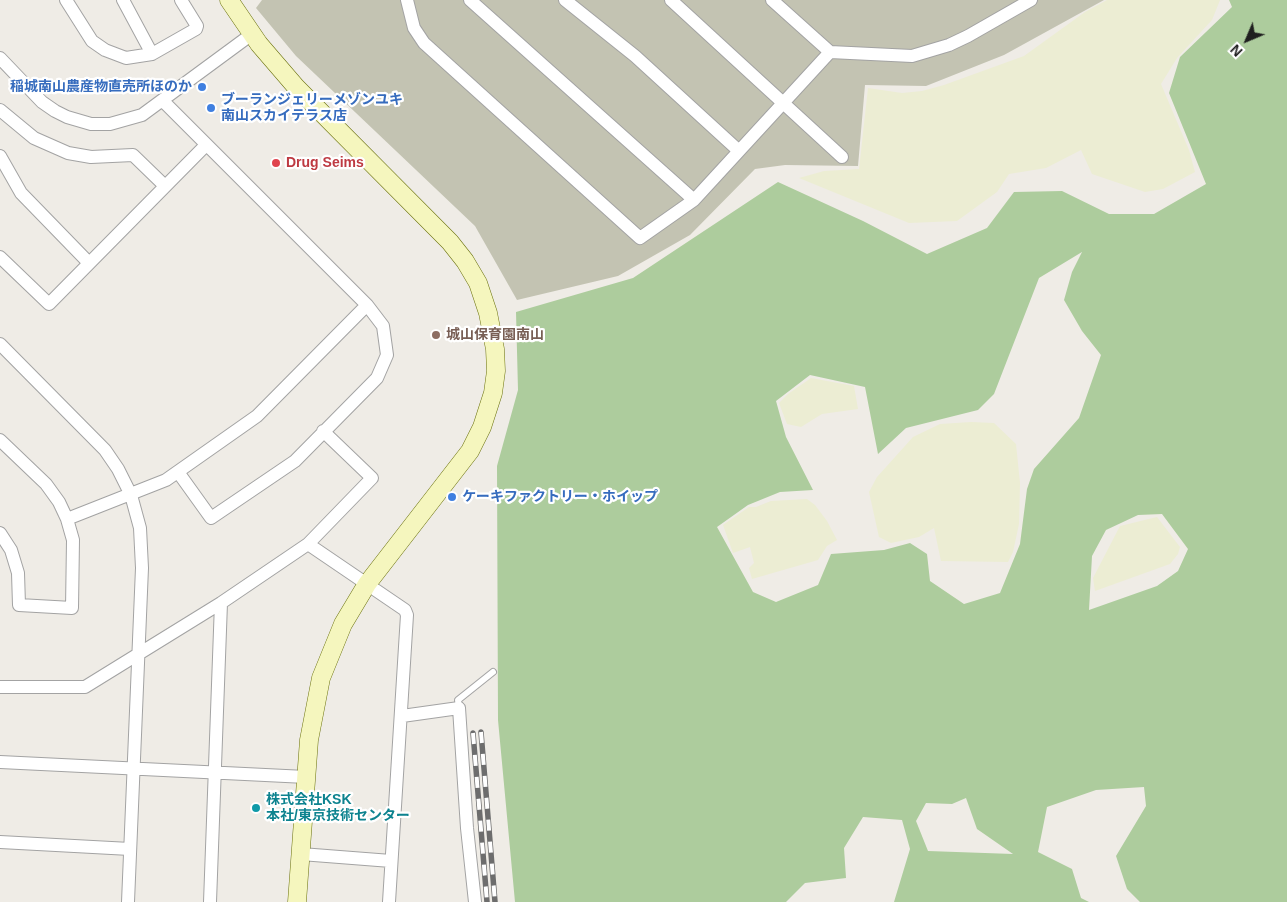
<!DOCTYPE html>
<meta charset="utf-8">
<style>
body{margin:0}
#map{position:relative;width:1287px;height:902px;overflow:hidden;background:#efece6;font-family:Arial,sans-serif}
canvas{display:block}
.north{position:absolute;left:1222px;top:15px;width:50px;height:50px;-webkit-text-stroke:4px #fff;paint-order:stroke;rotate:225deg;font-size:14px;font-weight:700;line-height:20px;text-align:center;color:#1f1f1f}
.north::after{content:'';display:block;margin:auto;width:18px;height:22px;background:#1f1f1f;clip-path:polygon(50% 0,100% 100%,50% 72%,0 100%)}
</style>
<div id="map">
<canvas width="1287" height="902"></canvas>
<div class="north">N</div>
</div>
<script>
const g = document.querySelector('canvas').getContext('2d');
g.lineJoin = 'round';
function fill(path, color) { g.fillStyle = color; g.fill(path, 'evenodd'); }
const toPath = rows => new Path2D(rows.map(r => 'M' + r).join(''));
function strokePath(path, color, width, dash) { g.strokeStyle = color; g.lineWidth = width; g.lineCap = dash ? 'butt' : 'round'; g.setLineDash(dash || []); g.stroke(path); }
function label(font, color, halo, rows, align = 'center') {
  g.font = font + ' Arial,"Noto Sans JP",sans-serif'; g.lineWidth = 4.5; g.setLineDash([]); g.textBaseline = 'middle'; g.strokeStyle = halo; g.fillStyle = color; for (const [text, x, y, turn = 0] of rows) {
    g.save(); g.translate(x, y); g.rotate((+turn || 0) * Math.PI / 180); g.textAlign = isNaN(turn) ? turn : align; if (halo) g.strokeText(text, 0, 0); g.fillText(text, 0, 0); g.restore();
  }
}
const construction = toPath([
 [262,0,1104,0,1004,55,926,86,865,85,858,166,785,165,755,169,690,235,618,276,517,300,475,226,296,56,256,8]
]);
const farmland = toPath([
 [1107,0,1220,0,1212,20,1177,58,1161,84,1189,150,1195,172,1163,189,1145,192,1092,174,1081,150,1046,168,1009,174,997,192,957,221,909,223,799,178,824,171,859,169,868,88,902,93,922,91,944,85,1024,56,1085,12],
 [811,378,854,386,858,409,822,414,801,427,787,424,779,403,788,394],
 [971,422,994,423,1016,444,1020,483,1019,524,1013,552,1008,562,941,561,934,528,919,537,891,543,879,537,869,492,877,477,913,437,940,424],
 [807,499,815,505,827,521,837,540,827,546,818,560,752,579,749,568,754,563,750,547,733,553,723,525,749,507,756,507,771,501],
 [1157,517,1180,547,1178,554,1170,564,1095,591,1093,578,1120,526]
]);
const forest = toPath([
 [1229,0,1287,0,1287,902,1140,902,1127,889,1116,856,1146,806,1144,787,1096,790,1047,807,1038,852,1072,869,1081,898,1089,902,894,902,910,849,902,820,863,817,844,848,846,878,805,883,786,902,515,902,498,720,497,466,518,390,516,312,633,278,778,182,863,221,927,254,987,228,1014,192,1062,191,1109,214,1154,214,1206,184,1169,93,1180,57,1232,7],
 [1082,252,1072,272,1064,300,1082,331,1101,355,1079,418,1034,469,1027,489,1020,544,1000,593,964,604,930,581,927,554,910,543,884,550,831,554,818,585,776,602,753,592,717,527,748,505,780,492,813,490,786,437,776,401,810,375,865,387,878,454,906,428,978,410,994,394,1039,278],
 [1162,514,1188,549,1178,571,1157,586,1089,610,1092,556,1106,530,1138,515],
 [966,798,977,829,1013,854,928,851,916,821,926,803,952,804]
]);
const lane = toPath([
 [459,708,458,700,493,672]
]);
const street = toPath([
 [66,0,92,41,105,50,126,58,152,54,196,29,197,26,181,0],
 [123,0,152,54],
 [407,0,414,28,424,43,640,238,694,200,830,52],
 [470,0,694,200],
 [565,0,635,56,739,151],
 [671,0,842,157],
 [772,0,830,52,912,56,949,45,968,36,1031,0],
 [0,58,42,102,55,111,67,117,91,124,110,124,142,115,252,34],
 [163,101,367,305,383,326,387,355,377,378,295,461,211,518,178,472],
 [0,110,34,138,68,153,91,157,133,155,165,186],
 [0,156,21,193,89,263],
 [0,257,49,304,206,145],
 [0,344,105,450,118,469,131,495,140,528,142,568,128,902],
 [0,440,46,484,59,502,67,519,73,540,72,608,19,605,18,573,11,550,0,533],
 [67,519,166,480,257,416,367,305],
 [308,544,372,478,323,431],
 [0,687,85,687,221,603,308,544,405,610,407,615,389,902],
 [402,716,459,708,467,828,475,902],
 [0,762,306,777],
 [0,842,130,849],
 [301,854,391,861],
 [210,902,221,603]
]);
const secondary = toPath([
 [229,0,259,44,296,87,450,242,465,261,478,283,488,313,495,349,496,371,493,393,482,427,470,451,367,584,343,624,321,678,309,740,297,902]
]);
const rail = toPath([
 [481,732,495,902],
 [473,733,487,902]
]);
const markers = [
 [202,87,5,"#3f7fe0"],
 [211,108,5,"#3f7fe0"],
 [276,163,5,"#e0444e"],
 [436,335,5,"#8d6e63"],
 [452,497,5,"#3f7fe0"],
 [256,808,5,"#0f9aa8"]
];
const shopNames = [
 ["稲城南山農産物直売所ほのか",192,87,"right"],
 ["ブーランジェリーメゾンユキ",221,100],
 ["南山スカイテラス店",221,116],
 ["ケーキファクトリー・ホイップ",462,497]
];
const healthNames = [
 ["Drug Seims",286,163]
];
const educationNames = [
 ["城山保育園南山",446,335]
];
const cultureNames = [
 ["株式会社KSK",266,800],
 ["本社/東京技術センター",266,816]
];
fill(construction, '#c3c3b2');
fill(farmland, '#ecedd3');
fill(forest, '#adcc9d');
strokePath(lane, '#a3a3a3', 8);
strokePath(street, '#a3a3a3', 14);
strokePath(secondary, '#6a710c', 19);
strokePath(lane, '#fff', 6);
strokePath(street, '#fff', 12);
strokePath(secondary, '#f5f6be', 18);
strokePath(rail, '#6d6d6d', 5.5);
strokePath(rail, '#fff', 4, [11]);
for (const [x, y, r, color] of markers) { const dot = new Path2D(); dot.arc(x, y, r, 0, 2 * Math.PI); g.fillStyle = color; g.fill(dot); strokePath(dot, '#fff', 2); }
label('bold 14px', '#366cbe', '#fff', shopNames, 'left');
label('bold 14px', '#be3a42', '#fff', healthNames, 'left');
label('bold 14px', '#785e54', '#fff', educationNames, 'left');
label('bold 14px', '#0d838f', '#fff', cultureNames, 'left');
</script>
